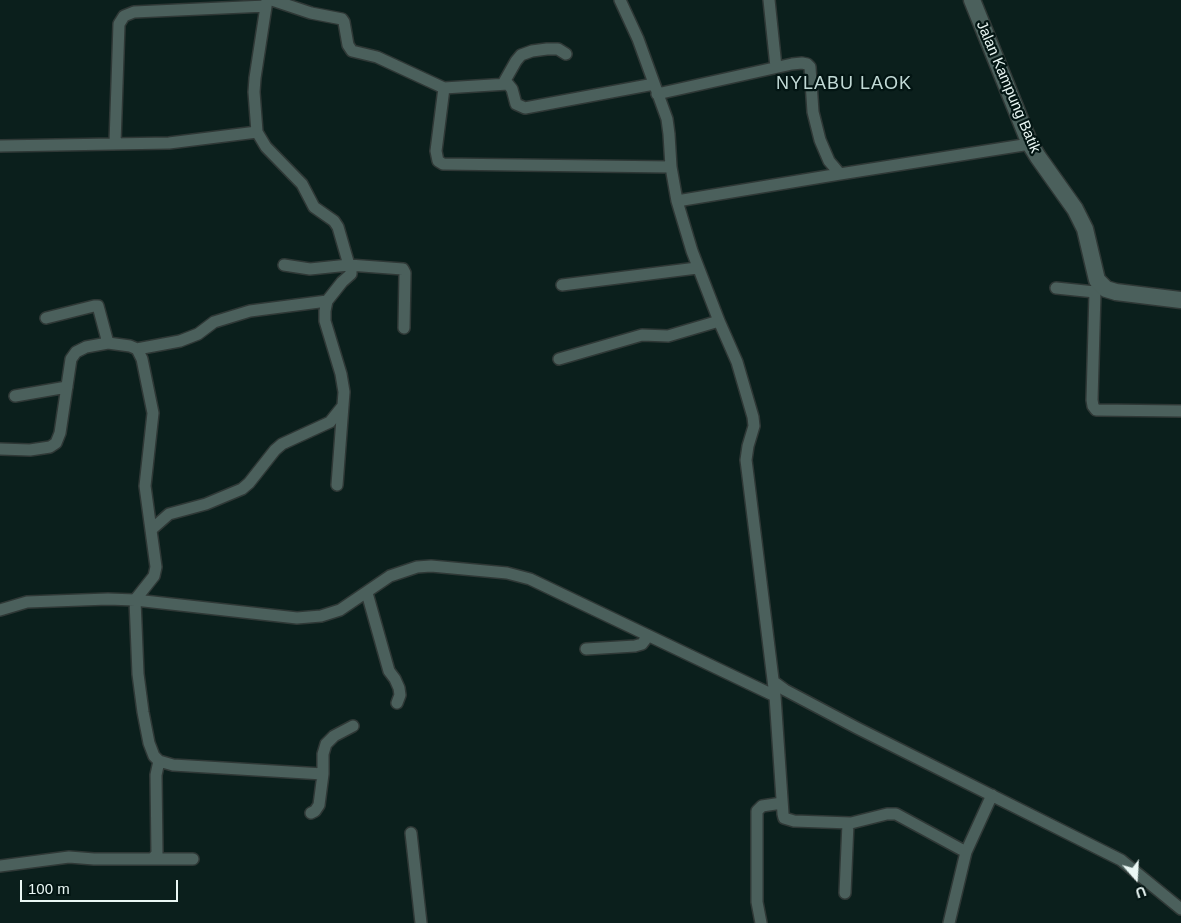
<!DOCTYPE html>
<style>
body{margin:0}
#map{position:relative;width:1181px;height:923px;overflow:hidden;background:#0b1f1c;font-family:Arial,sans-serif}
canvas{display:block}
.north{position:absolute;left:1111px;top:853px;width:50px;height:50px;-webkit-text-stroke:4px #031513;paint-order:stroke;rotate:161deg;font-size:14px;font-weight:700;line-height:20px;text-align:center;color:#eaf7f4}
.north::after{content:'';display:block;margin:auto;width:18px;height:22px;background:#eaf7f4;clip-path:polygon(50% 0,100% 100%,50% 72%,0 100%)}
.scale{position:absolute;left:20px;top:880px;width:158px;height:22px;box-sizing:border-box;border:2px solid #eaf7f4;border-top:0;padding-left:6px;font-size:15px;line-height:18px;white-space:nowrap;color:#eaf7f4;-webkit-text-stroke:4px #031513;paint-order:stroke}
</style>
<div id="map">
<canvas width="1181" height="923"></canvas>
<div class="north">U</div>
<div class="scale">100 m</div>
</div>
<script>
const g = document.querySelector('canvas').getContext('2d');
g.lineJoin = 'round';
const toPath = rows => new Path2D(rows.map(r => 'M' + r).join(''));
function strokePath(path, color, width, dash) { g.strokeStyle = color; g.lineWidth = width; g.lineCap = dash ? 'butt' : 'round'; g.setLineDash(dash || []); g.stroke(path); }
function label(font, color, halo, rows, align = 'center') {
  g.font = font + ' Arial,sans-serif'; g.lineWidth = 4.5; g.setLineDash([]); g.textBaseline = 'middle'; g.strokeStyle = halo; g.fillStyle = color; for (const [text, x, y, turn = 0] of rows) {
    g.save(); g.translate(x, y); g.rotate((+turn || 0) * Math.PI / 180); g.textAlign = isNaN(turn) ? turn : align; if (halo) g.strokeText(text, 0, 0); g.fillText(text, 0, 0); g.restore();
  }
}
const street = toPath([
 [267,0,255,78,254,92,257,132,266,147,302,184,314,207,334,221,338,227,349,265,403,269,405,273,404,328],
 [272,0,311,13,342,19,344,22,348,45,352,51,377,57,444,88,508,84,512,89,516,104,525,108,654,84],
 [620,0,638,39,667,119,669,134,671,167,677,201,692,251,719,321,737,362,753,417,754,426,748,446,746,460,748,476,775,696,783,814,784,818,794,821,851,823,887,814,896,814,966,852,949,923],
 [769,0,776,67],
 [503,84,516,61,521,55,532,51,547,49,558,49,566,54],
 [444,88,436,151,438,161,443,164,671,167],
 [657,94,792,64,802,63,807,64,810,67,813,112,820,140,829,161,840,174],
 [115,143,119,24,124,16,134,12,266,6],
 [0,146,169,143,257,132],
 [677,201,840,174,1030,144],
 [284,265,310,269,349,265,351,270,351,274,342,282,327,301,325,311,325,321,341,374,344,392,337,485],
 [1099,284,1095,292,1092,400,1093,406,1096,410,1181,411],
 [562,285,697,268],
 [1056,288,1095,292],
 [46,318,94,306,98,306,108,343],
 [137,349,180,341,198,334,214,322,250,311,327,301],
 [559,359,642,335,668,336,719,321],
 [15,396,67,387],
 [0,449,30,450,50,447,56,443,60,433,71,359,76,352,86,347,108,343,130,346,137,349,142,359,153,413,145,486,156,567,154,576,135,600,138,674,143,712,149,743,154,756,159,761,173,765,323,774],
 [152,529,169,514,206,504,242,489,249,483,275,450,282,444,330,422,342,407],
 [367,593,389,671,395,679,399,688,400,695,397,703],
 [0,610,27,602,108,599,135,600,297,618,321,616,340,610,390,576,417,567,431,566,507,573,530,579,775,696],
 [586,649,635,646,642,644,648,636],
 [774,682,785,690,857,728,1121,860,1181,909],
 [311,813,315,811,319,805,323,774,323,754,326,744,334,736,353,726],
 [411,833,421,923],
 [966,852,992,795],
 [152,859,157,854,156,775,159,761],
 [0,866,69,857,94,859,193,859],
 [845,893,848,823],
 [761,923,757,902,757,811,762,806,782,803]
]);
const secondary = toPath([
 [972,0,1030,144,1038,157,1075,209,1085,229,1097,280,1106,289,1116,292,1181,300]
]);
const streetNames = [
 ["Jalan Kampung Batik",1008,87,67]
];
const quarterNames = [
 ["NYLABU LAOK",844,84]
];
strokePath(street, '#2f3836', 14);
strokePath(secondary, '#2f3836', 19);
strokePath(street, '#4b605c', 11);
strokePath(secondary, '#4b605c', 16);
label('15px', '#eaf7f4', '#031513', streetNames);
g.letterSpacing = '1px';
label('18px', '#c2dad6', '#031513', quarterNames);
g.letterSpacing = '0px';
</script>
